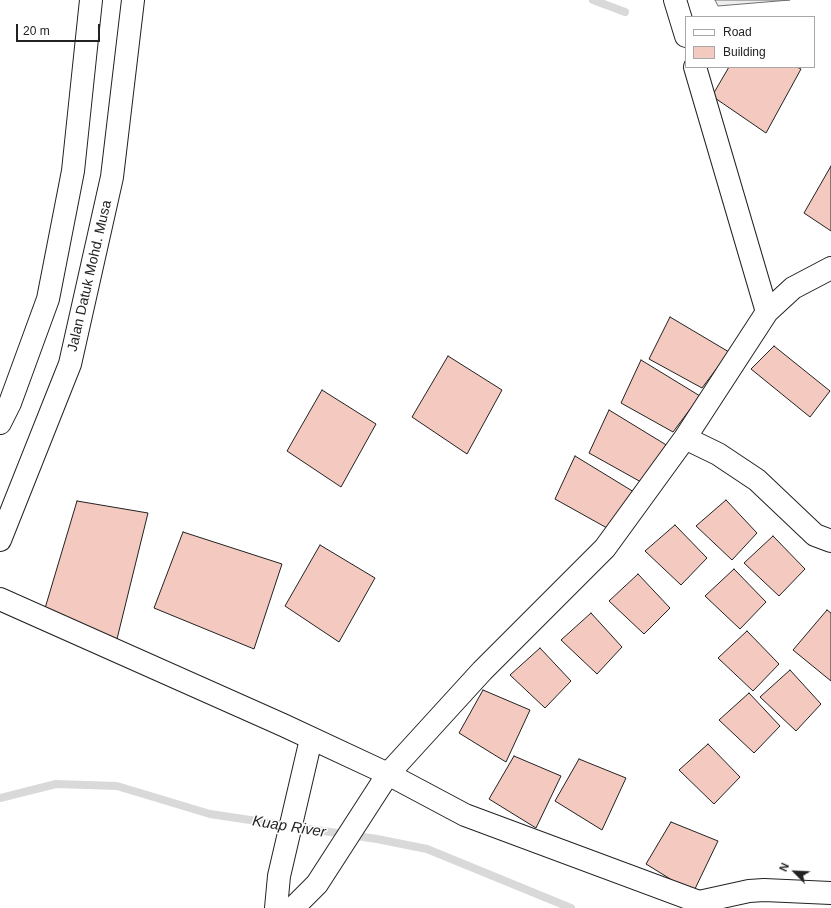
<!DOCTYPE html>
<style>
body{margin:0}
#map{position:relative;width:831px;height:908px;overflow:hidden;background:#fff;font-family:Helvetica,sans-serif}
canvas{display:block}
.legend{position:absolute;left:685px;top:16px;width:130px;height:52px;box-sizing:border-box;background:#fff;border:1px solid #a7a7a7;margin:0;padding:5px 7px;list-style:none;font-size:12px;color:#222}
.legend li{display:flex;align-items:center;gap:8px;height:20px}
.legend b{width:20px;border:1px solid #a7a7a7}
.north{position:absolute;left:775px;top:852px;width:40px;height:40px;-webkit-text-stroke:3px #fff;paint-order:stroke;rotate:294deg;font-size:11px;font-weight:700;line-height:16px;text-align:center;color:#222}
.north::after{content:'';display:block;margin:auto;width:14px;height:18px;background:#222;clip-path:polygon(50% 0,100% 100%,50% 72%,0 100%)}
.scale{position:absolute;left:16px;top:24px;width:84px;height:18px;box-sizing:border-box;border:2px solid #222;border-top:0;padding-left:5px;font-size:12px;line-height:14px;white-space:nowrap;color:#222;-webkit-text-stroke:3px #fff;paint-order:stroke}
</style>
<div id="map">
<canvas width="831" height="908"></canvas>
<ul class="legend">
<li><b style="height:5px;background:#fff"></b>Road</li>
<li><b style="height:11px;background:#f3c9c0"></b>Building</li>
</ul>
<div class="north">N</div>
<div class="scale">20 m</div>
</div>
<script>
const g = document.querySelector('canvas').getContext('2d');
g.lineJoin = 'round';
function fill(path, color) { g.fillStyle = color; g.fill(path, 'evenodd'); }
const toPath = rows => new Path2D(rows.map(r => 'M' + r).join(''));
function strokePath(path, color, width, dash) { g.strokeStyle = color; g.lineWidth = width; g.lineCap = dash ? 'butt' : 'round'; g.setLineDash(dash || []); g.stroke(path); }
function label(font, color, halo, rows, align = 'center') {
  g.font = font + ' Helvetica,sans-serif'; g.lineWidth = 3; g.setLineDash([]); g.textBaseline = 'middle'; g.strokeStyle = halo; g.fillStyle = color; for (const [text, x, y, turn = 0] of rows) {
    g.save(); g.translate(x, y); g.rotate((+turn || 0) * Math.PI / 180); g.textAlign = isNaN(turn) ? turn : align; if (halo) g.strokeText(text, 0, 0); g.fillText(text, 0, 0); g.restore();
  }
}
const green = toPath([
 [715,0,790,0,718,6,715,0]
]);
const stream = toPath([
 [593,0,625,12],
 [0,798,56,784,117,786,210,814,377,839,427,849,571,908]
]);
const building = toPath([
 [729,67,797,67,801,69,766,133,712,96,729,67],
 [831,166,831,231,804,213,831,166],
 [670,317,729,352,702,388,649,359,670,317],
 [774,346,830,391,810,417,751,369,774,346],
 [448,356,502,390,467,454,412,417,448,356],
 [641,360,700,396,673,432,621,403,641,360],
 [322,390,376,424,341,487,287,451,322,390],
 [609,410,668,446,641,482,589,453,609,410],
 [575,456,634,492,607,528,555,499,575,456],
 [726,500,757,533,732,560,696,526,726,500],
 [77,501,148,513,116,643,43,615,77,501],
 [675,525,707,558,681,585,645,551,675,525],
 [183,532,282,564,254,649,154,608,183,532],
 [773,536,805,569,779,596,744,563,773,536],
 [320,545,375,578,339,642,285,606,320,545],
 [734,569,766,602,740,629,705,596,734,569],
 [638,574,670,608,644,634,609,601,638,574],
 [827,610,831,613,831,681,793,650,827,610],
 [591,613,622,647,597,674,561,640,591,613],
 [747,631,779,664,753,691,718,658,747,631],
 [540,648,571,681,545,708,510,675,540,648],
 [790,670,821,704,796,731,760,697,790,670],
 [483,690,530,710,506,762,459,733,483,690],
 [749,693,780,726,754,753,719,720,749,693],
 [708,744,740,777,714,804,679,770,708,744],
 [514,756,561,776,536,828,489,799,514,756],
 [579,759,626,778,602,830,555,801,579,759],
 [671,822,718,841,693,893,646,864,671,822]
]);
const minor = toPath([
 [675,0,686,36],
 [695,67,767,312],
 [685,438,718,454,757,480,815,535,831,541],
 [0,599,283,725,388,774,465,815,699,902,749,891,764,890,831,893],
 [276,908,279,876,311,739],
 [293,908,317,884,388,774,482,671,605,548,685,438,767,312,793,288,831,268]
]);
const trunk = toPath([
 [0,423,10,403,48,299,73,171,91,0],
 [0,540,70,364,112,177,133,0]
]);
const streetNames = [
 ["Jalan Datuk Mohd. Musa",90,276,-77]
];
const waterNames = [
 ["Kuap River",289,827,9]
];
fill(green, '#eee');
strokePath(green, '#6f6f6f', 1);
strokePath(stream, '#d9d9d9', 8);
fill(building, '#f3c9c0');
strokePath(building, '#222', 1);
strokePath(minor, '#222', 24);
strokePath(trunk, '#222', 24);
strokePath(minor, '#fff', 22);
strokePath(trunk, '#fff', 22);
label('14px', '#222', '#fff', streetNames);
label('italic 15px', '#222', '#fff', waterNames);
</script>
